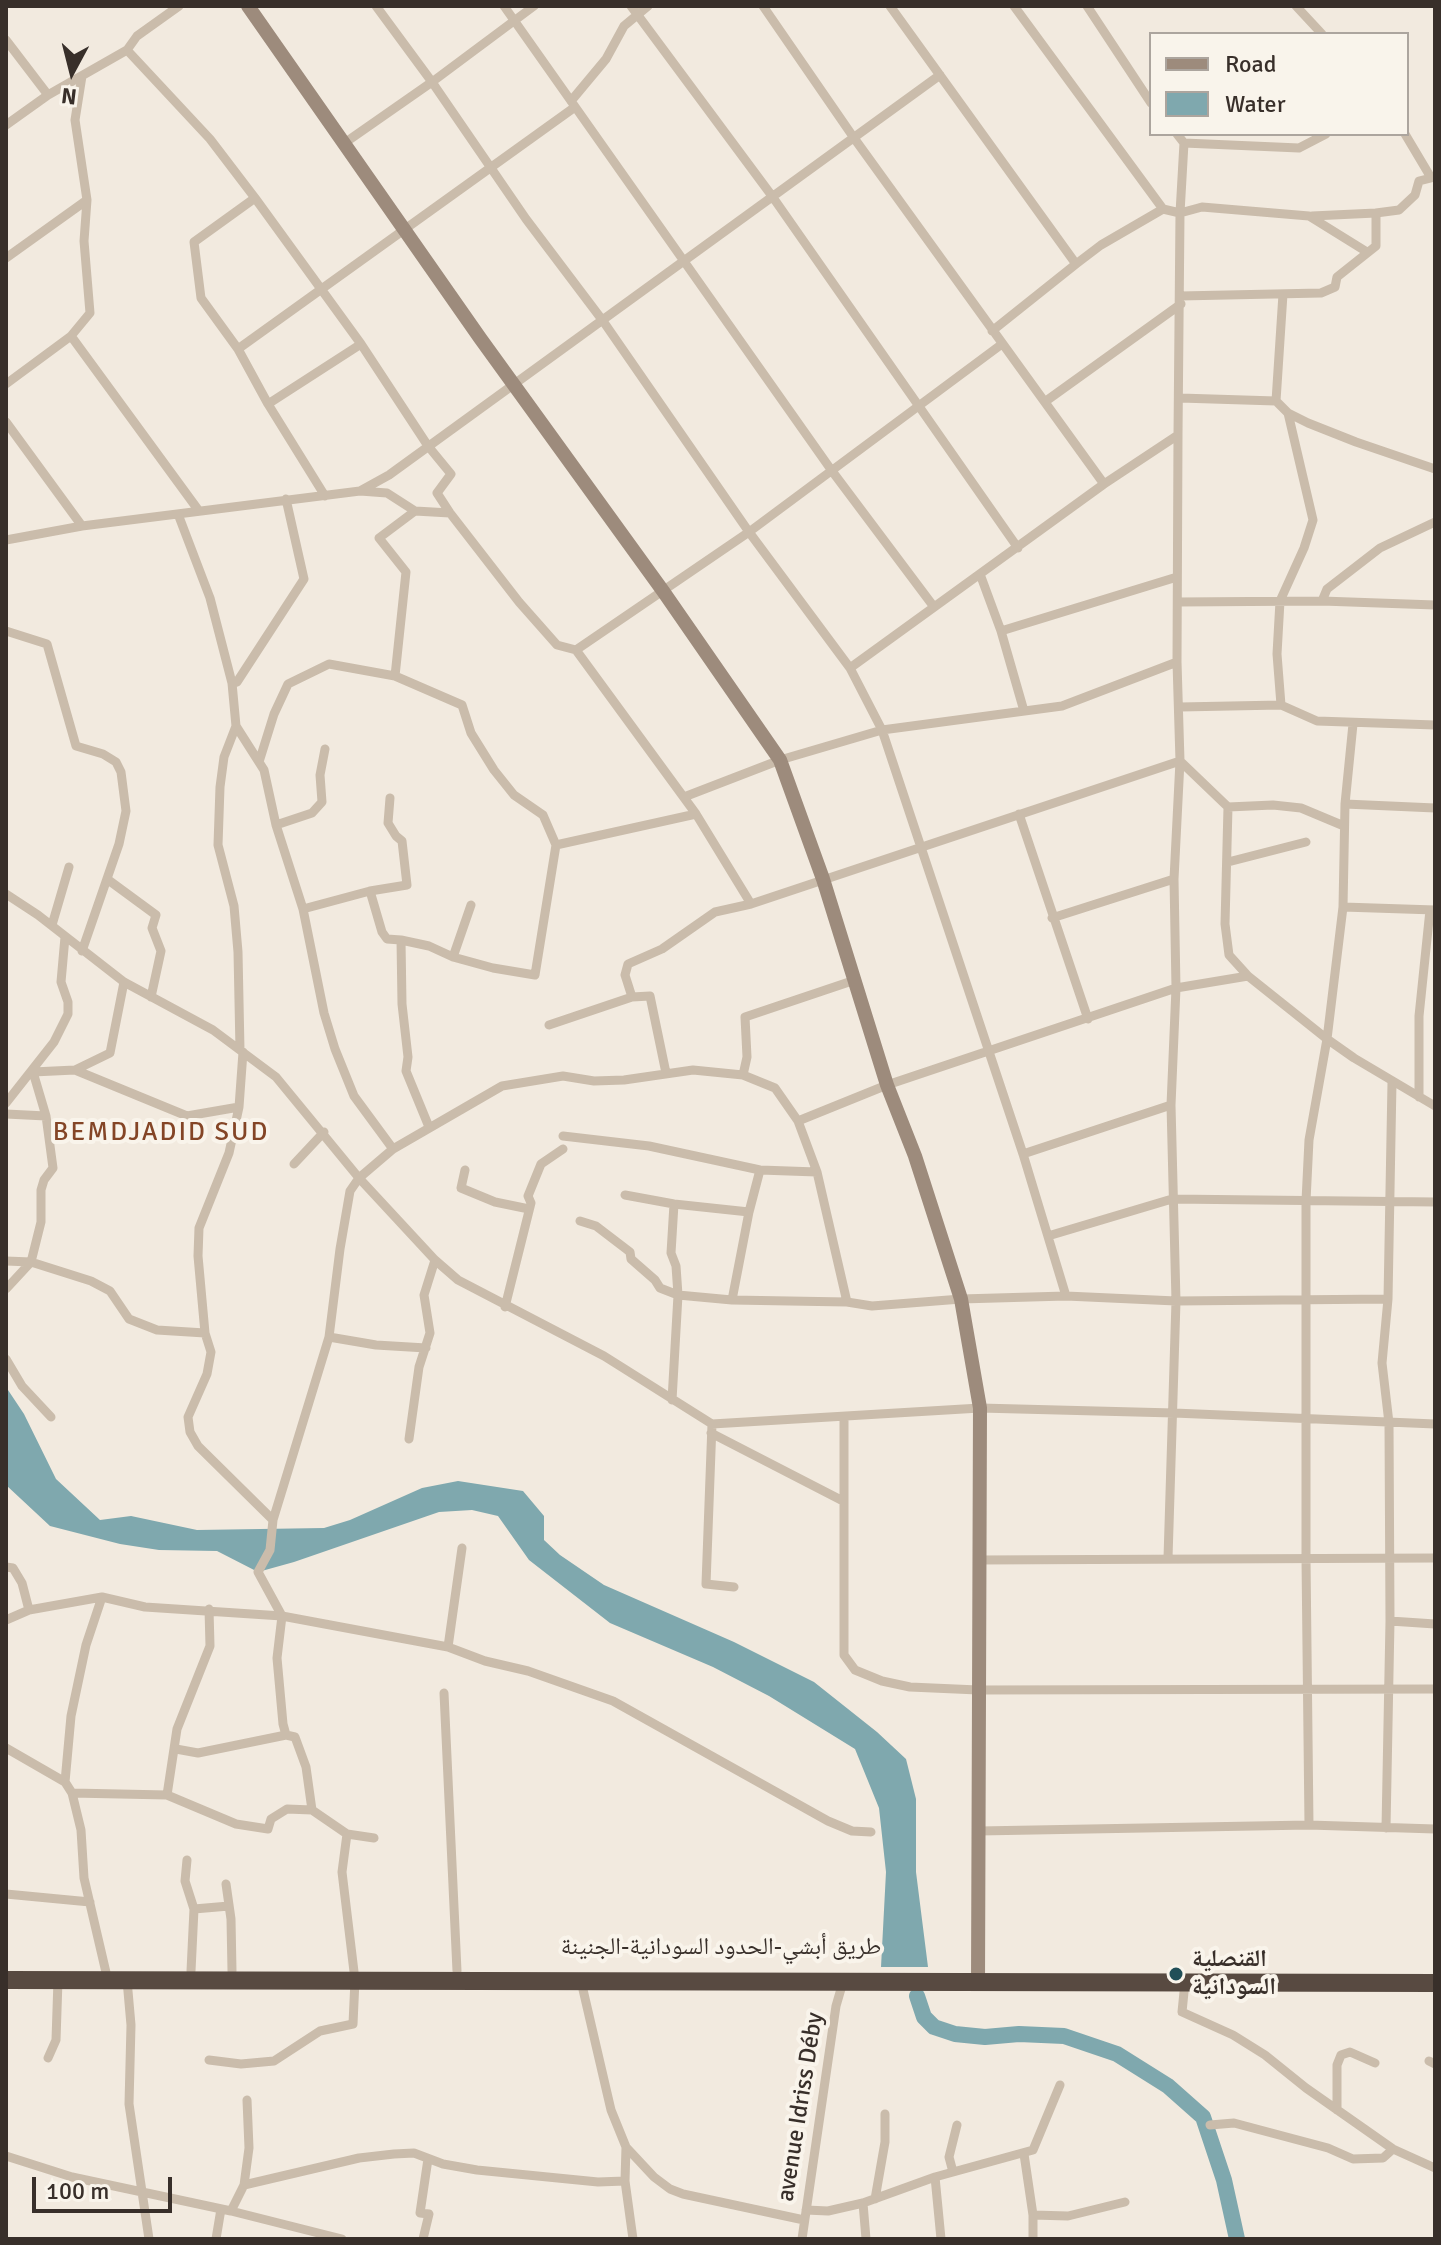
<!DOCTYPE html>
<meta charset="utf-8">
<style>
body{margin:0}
#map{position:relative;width:1441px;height:2245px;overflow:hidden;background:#f2eadf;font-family:Signika,sans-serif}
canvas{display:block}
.frame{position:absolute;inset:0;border:8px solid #382f2a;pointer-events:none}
.legend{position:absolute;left:1149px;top:32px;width:260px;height:104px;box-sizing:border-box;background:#f9f4eb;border:2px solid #aca59e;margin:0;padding:10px 14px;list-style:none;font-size:24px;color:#382f2a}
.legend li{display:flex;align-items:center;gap:16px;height:40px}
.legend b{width:40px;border:2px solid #aca59e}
.north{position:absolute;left:32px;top:32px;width:80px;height:80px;-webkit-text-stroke:6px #f9f4eb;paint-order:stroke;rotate:187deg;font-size:22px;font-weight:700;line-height:32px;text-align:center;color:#382f2a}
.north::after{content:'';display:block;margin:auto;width:28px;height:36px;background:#382f2a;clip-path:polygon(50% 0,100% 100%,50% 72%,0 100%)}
.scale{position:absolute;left:32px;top:2177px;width:140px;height:36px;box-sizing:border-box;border:4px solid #382f2a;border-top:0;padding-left:10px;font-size:24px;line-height:28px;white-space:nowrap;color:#382f2a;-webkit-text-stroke:6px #f9f4eb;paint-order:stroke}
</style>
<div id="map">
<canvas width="1441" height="2245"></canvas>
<div class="frame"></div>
<ul class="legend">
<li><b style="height:10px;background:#9d8b7c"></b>Road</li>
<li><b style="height:22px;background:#7fa8ae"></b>Water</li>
</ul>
<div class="north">N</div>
<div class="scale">100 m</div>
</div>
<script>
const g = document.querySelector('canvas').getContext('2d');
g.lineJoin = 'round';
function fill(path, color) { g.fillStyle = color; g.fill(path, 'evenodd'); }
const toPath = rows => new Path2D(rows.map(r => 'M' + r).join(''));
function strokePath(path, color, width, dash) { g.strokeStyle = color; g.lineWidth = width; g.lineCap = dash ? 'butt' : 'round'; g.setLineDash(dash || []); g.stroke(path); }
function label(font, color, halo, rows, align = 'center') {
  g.font = font + ' Signika,"Noto Naskh Arabic",sans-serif'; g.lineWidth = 8; g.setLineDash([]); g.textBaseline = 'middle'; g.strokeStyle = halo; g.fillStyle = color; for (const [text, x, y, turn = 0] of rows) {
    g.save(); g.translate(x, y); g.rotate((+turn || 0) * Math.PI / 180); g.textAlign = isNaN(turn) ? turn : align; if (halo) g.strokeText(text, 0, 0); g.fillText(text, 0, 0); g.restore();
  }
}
const water = toPath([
 [6,1387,24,1414,56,1479,100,1520,131,1516,197,1530,324,1528,350,1520,422,1488,458,1481,523,1491,544,1516,544,1540,560,1555,604,1585,734,1642,814,1682,877,1732,906,1759,916,1799,916,1872,928,1967,881,1967,886,1872,879,1808,855,1749,769,1696,713,1667,610,1623,529,1560,498,1516,472,1510,439,1512,294,1562,258,1572,217,1551,159,1550,120,1544,50,1526,6,1485]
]);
const river = toPath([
 [917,1996,924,2017,934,2027,955,2034,985,2037,1019,2034,1064,2036,1117,2054,1168,2086,1203,2117,1224,2180,1237,2239]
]);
const street = toPath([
 [376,6,432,82,526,219,603,321,749,532,850,668,882,730,1023,1154,1066,1296],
 [504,6,832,471,934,607],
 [631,6,772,196,1018,548],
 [763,6,854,138,1104,484],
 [890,6,1076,264,1101,245,1163,209,1180,213,1202,207,1309,216,1367,252],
 [1014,6,1163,209],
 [1087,6,1151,103],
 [1296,6,1322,34],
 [6,40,48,95],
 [127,50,210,139,255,198,361,344,428,446,451,474,437,493,450,513,519,602,557,645,576,650,696,814,751,904,1180,761,1228,807,1273,805,1301,808,1344,826],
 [571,101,606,59,624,26,648,6],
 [6,125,48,95,127,50,137,36,179,6],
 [1405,134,1430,176],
 [346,142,432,82,534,6],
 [1184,143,1299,148,1326,134],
 [255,198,194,242,201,298,238,349,268,404,325,496],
 [1312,216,1376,213],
 [6,258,87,200],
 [1180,296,1321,293,1335,287,1337,277,1376,246,1376,213,1399,210,1415,195,1419,181,1435,177],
 [992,331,1076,264],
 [71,336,199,511],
 [238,349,575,107],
 [6,384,71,336,90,313,84,241,87,200,75,120,82,76],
 [1180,398,1276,401,1288,413,1308,423,1356,442,1435,469],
 [1046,401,1181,304],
 [1276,401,1283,294],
 [268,404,361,344],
 [6,422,82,526],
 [360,491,389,475,940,75],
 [178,514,210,598,232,683,236,726,264,770,276,825,303,909,324,1013,335,1049,354,1096,393,1149],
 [6,540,82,526,360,491,387,493,415,511,450,513],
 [980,574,1001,631,1177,577],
 [1322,601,1327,589,1380,548,1435,522],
 [1178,602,1322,601,1435,605],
 [6,631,47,644,76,746,103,754,116,762,121,772,126,811,119,844,82,951],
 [1001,631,1024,711],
 [576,650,749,532,1002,344],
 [850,668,1104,484,1178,435],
 [232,683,237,682,304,579,286,499],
 [1281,705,1277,654,1280,601,1304,548,1313,520,1288,413],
 [1180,707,1281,705,1317,721,1435,725],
 [236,726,224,757,220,787,218,845,234,906,238,952,240,1050],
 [259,762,274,714,288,684,329,664,395,676],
 [684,797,780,760,882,730,1062,706,1177,662],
 [1345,804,1435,808],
 [1228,807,1225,924,1229,955,1248,976,1327,1039,1354,1058,1435,1106],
 [1019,814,1088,1019],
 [276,825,312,813,322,802,320,775,325,749],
 [556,845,696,814],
 [1228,862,1306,842],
 [107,879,156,915,152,928,161,951,151,997],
 [370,891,407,885,402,841,396,836,388,823,390,798],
 [6,894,38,915,124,982,213,1030,276,1077,359,1178,435,1260,458,1280,604,1356,712,1424,980,1408,1174,1413,1435,1424],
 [1343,907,1345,804,1353,724],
 [303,909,370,891,382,932,387,939,401,940,402,1004,408,1057,406,1071,429,1127],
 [1052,918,1174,879],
 [52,925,69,867],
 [401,940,429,946,453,957,493,968,535,975,556,845,543,815,514,795,494,770,471,733,462,705,395,676,406,572,379,538,415,511],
 [453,957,471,905],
 [632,997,625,975,628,964,662,949,715,912,751,904],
 [549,1025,632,997,650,996,666,1073],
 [243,1052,239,1107,229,1153,199,1228,198,1256,205,1333,211,1352,207,1374,188,1417,190,1432,198,1446,273,1520],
 [75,1070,187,1116,239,1107],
 [743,1075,747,1057,745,1017,855,980],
 [1419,1097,1419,1016,1430,910],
 [6,1103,54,1042,68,1014,68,1002,61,982,65,937],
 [6,1114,46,1116],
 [798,1121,887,1085,1176,988,1248,976],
 [563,1136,649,1146,760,1170,817,1172],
 [1023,1154,1171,1105],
 [294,1164,324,1132],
 [465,1170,461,1188,495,1202,529,1209],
 [625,1195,674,1204,749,1212,732,1300],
 [749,1212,760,1170],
 [580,1221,596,1226,630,1252,631,1259,655,1280,660,1288,678,1295,732,1300,847,1302,872,1306,961,1299,1066,1296,1176,1301,1388,1299],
 [1048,1236,1172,1199,1435,1202],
 [6,1261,31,1262,91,1281,110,1291,129,1319,157,1330,205,1333],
 [6,1289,31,1262,41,1222,41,1190,44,1180,53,1168,46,1116,33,1072,75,1070,110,1053,124,982],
 [505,1307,531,1203,528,1196,541,1164,563,1149],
 [329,1337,376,1345,426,1348],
 [6,1359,22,1386,51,1417],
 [672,1400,678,1295,676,1266,671,1253,674,1204],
 [844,1418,844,1655,855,1670,882,1681,910,1687,978,1690,1435,1689],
 [712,1424,706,1584,734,1587],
 [711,1433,843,1501],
 [409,1439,419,1367,430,1333,424,1295,435,1260],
 [1168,1558,1176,1301,1171,1105,1176,988,1174,879,1180,761,1177,662,1178,435,1180,213,1184,143,1177,134],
 [979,1560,1435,1558],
 [6,1567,13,1568,22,1583,29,1610],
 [102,1597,86,1645,71,1716,65,1782,72,1793,81,1830,84,1878,108,1981],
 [6,1620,29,1610,102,1597,145,1607,282,1616,448,1647,485,1661,528,1671,613,1701,828,1821,852,1831,871,1832],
 [1390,1621,1435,1624],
 [448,1647,462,1548],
 [444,1693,457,1971],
 [286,1735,283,1724,277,1658,282,1616,258,1572,270,1550,273,1520,329,1337,340,1249,350,1191,359,1178,393,1149,502,1086,563,1076,594,1081,624,1080,693,1070,743,1075,775,1088,798,1121,817,1172,847,1302],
 [6,1748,65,1782],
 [176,1749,198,1753,286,1735,295,1737,306,1767,312,1810,347,1834,342,1872,355,1980,353,2024,320,2031,274,2061,241,2064,209,2060],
 [72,1793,167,1795,236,1824,268,1829,271,1819,287,1809,312,1810],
 [167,1795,177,1729,210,1646,209,1609],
 [1309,1825,1306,1559,1306,1201,1309,1140,1327,1039,1343,907,1435,910],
 [1386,1828,1390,1621,1389,1423,1382,1363,1388,1299,1392,1082],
 [979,1831,1309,1825,1435,1829],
 [347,1834,374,1838],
 [187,1860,185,1881,194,1909,191,1971],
 [226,1884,231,1919,232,1971],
 [6,1894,90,1902],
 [194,1909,229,1906],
 [127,1980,131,2025,129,2104,149,2239],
 [581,1981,611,2110,626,2147,625,2181,633,2239],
 [1185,1982,1182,2012,1233,2035,1265,2055,1306,2088,1393,2149,1435,2168],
 [48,2058,56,2040,58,1980],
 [1429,2061,1435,2064],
 [1337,2110,1337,2065,1341,2055,1350,2052,1375,2063],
 [1210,2125,1234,2123,1328,2148,1353,2159,1383,2158,1393,2149],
 [626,2147,654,2177,670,2189,683,2194,804,2220],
 [1024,2154,1033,2215,1033,2239],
 [6,2156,72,2177,231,2211,342,2239],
 [953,2172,949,2157,957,2125],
 [935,2177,941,2239],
 [244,2185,249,2148,247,2100],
 [875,2199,885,2142,885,2114],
 [863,2203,866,2239],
 [806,2210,828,2211,863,2203,935,2177,1033,2150,1060,2085],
 [231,2211,244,2185,359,2158,394,2154,414,2153,443,2164,477,2170,598,2182,625,2181],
 [1033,2215,1068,2216,1125,2202],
 [216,2239,221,2209],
 [423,2239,429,2214,420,2213,428,2159],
 [802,2239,836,2006,843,1982]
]);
const secondary = toPath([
 [248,6,480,338,663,591,780,760,823,879,887,1085,915,1156,961,1299,980,1408,978,1981]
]);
const highway = toPath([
 [6,1980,1435,1983]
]);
const markers = [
 [1176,1974,8,"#214f58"]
];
const streetNames = [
 ["طريق أبشي-الحدود السودانية-الجنينة",721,1948],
 ["avenue Idriss Déby",801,2107,-81]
];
const poiNames = [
 ["القنصلية",1192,1960],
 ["السودانية",1192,1988]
];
const neighbourhoodNames = [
 ["BEMDJADID SUD",161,1133]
];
fill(water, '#7fa8ae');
strokePath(river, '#7fa8ae', 16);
strokePath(street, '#cabcab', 9);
strokePath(secondary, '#9d8b7c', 14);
strokePath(highway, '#584a41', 18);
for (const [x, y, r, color] of markers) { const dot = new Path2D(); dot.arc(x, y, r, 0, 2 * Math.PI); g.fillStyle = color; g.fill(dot); strokePath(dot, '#f9f4eb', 3); }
label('24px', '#382f2a', '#f9f4eb', streetNames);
label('bold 24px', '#382f2a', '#f9f4eb', poiNames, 'left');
g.letterSpacing = '2px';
label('26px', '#844526', '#f9f4eb', neighbourhoodNames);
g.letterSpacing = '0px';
</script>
